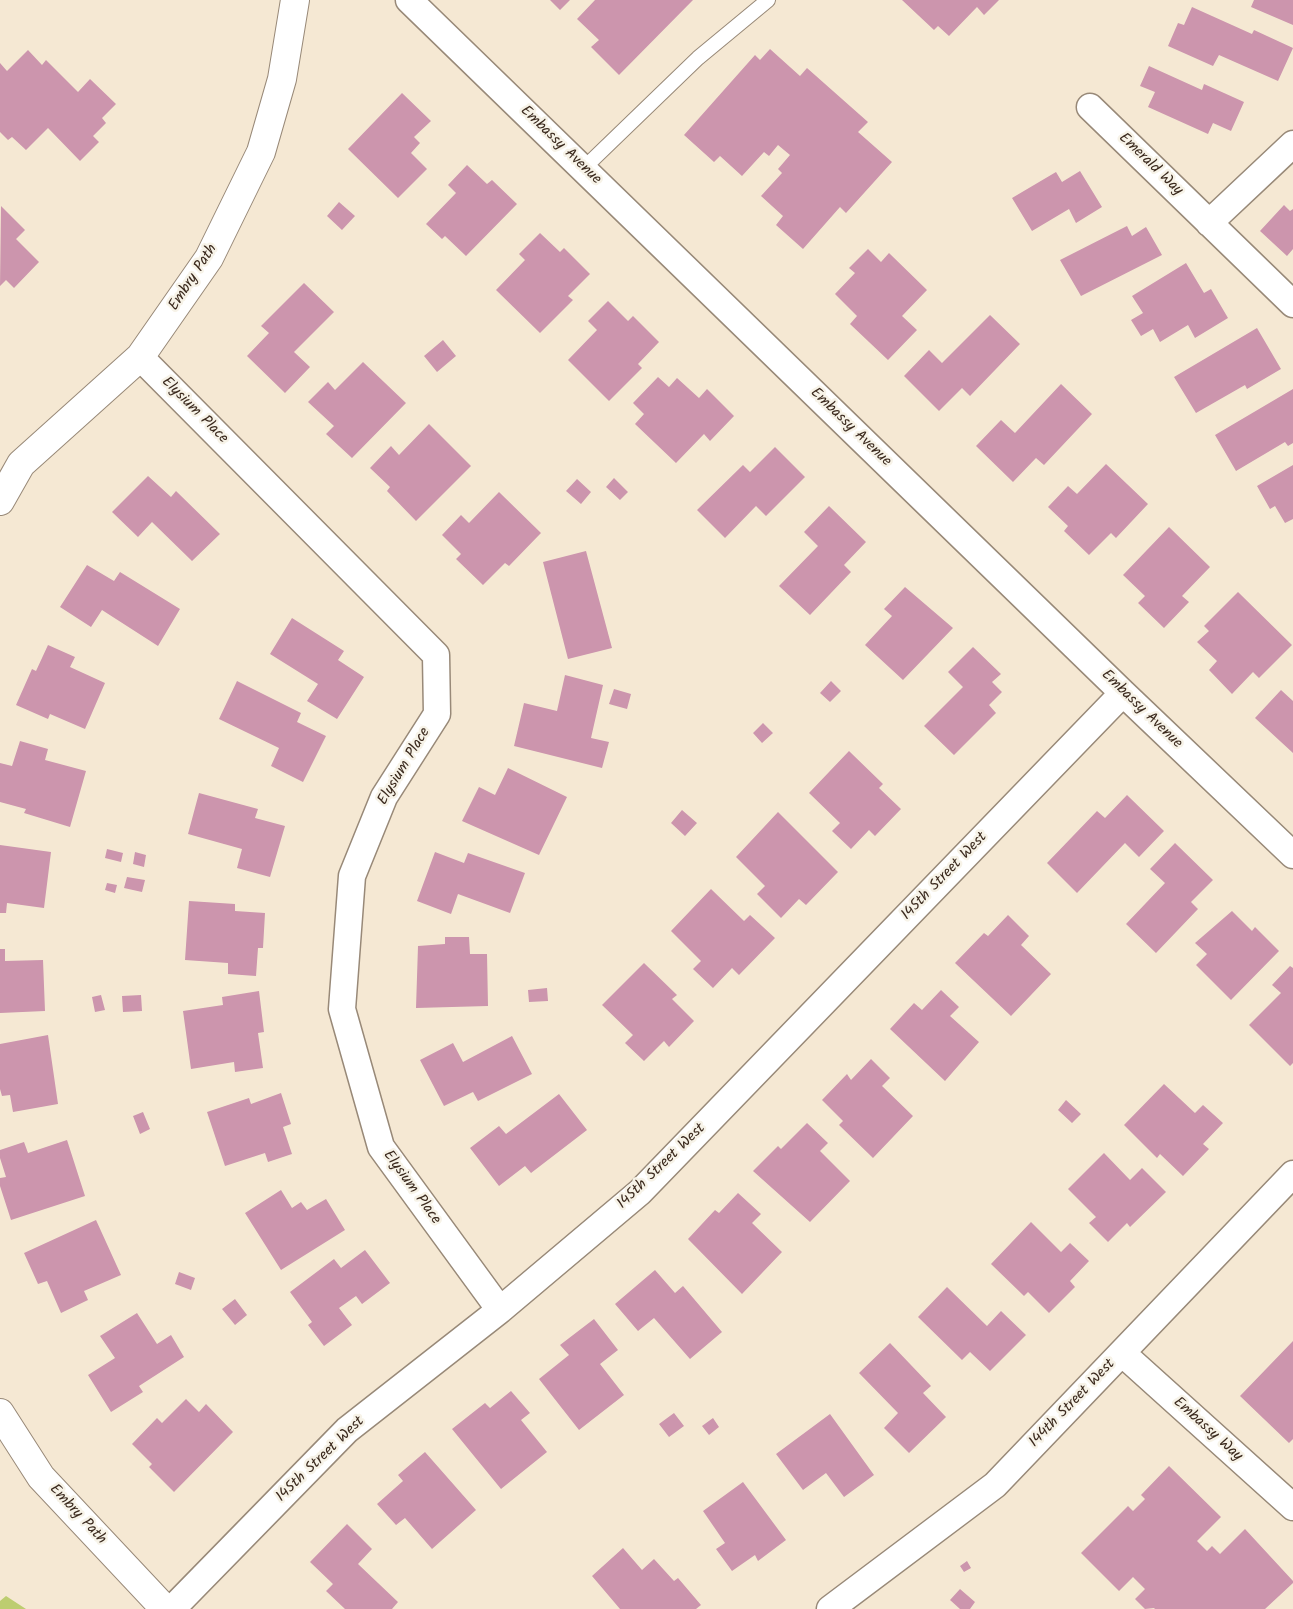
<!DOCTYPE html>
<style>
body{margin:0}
canvas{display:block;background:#f5e8d3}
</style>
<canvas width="1293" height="1609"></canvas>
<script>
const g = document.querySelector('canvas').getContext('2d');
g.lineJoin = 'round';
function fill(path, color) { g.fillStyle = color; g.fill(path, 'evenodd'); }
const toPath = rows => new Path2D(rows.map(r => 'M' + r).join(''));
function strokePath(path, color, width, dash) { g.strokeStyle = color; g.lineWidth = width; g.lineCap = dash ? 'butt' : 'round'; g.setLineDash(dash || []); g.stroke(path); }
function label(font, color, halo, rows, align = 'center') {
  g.font = font + ' Kalam,sans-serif'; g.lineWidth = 5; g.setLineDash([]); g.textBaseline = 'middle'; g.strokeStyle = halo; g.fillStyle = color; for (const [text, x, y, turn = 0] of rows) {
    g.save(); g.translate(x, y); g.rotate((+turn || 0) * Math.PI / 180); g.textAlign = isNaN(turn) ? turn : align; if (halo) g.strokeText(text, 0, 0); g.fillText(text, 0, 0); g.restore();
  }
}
const green = toPath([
 [6,1596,26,1609,0,1609,0,1601]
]);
const building = toPath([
 [550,0,570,0,560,10],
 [595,0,693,0,619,75,591,47,599,40,577,19],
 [902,0,999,0,984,15,977,7,949,36,938,26,934,30],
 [1254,0,1293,0,1293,25,1251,7],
 [1192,7,1252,34,1254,30,1293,48,1278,81,1219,55,1213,66,1168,46,1178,23,1184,25],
 [770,49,800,76,807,68,868,122,858,132,892,162,846,213,840,207,803,249,776,225,783,216,761,196,782,173,778,169,790,155,778,145,769,156,764,152,742,176,720,156,714,162,684,135,755,55,760,60],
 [28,50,42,65,46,60,78,92,90,79,116,104,102,118,106,123,93,136,99,142,80,161,48,128,26,150,12,137,8,140,0,132,0,63,7,71],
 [1149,66,1202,90,1204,84,1244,102,1231,131,1213,123,1208,134,1148,107,1155,92,1140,86],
 [402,93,431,121,414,137,420,143,411,153,427,169,398,198,348,149],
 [467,165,487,184,492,180,517,204,466,256,445,236,442,239,426,224,456,193,448,185],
 [1080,171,1102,207,1076,223,1069,209,1032,231,1012,198,1056,172,1062,182],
 [339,202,355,216,342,230,327,216],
 [1284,205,1290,211,1293,209,1293,249,1287,256,1260,231],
 [1,206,25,230,16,239,39,262,14,288,6,280,0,286],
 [1127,226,1132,236,1146,227,1162,255,1081,296,1060,260],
 [540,233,560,252,564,248,590,274,568,296,573,300,540,333,496,290,525,260,519,254],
 [868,249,881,262,889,253,927,290,902,316,917,330,888,360,850,324,857,316,835,294,855,273,849,268],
 [1186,263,1204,293,1211,289,1228,318,1195,338,1188,325,1160,342,1153,329,1141,336,1131,320,1143,313,1132,296],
 [304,283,334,312,294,352,310,367,285,393,247,356,269,333,261,326],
 [608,301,628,321,633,316,659,342,638,364,642,368,609,401,568,360,597,330,588,321],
 [990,315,1020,344,970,396,962,388,939,411,904,376,929,350,942,363],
 [1257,328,1281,369,1247,389,1245,385,1196,413,1174,377],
 [443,340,456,356,437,372,424,356],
 [363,362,406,403,352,458,326,434,334,426,308,402,328,382,335,390],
 [658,377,669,387,677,378,699,398,707,389,734,416,710,441,704,434,676,463,635,424,644,414,633,403],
 [1061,384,1092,414,1044,465,1036,458,1013,482,976,446,1001,420,1015,433],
 [1293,389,1293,443,1288,446,1285,442,1236,471,1215,435],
 [429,424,471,466,416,521,387,491,390,487,370,468,391,446,399,455],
 [775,447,805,477,766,516,756,506,725,538,697,510,743,465,750,472],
 [1106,464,1148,504,1116,538,1111,533,1089,555,1064,531,1068,526,1048,507,1068,486,1077,494],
 [1293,465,1293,519,1285,523,1275,506,1270,509,1257,486],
 [148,476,171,497,176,491,220,534,192,561,152,522,138,537,112,512],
 [614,478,628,492,620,500,606,487],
 [577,479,591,492,581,504,566,491],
 [499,492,541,533,509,566,505,563,483,585,456,559,461,554,442,535,461,515,469,523],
 [829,506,866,542,844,565,851,572,810,615,779,586,818,546,804,532],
 [1169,527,1210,567,1182,596,1189,602,1164,628,1138,603,1145,596,1123,575],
 [586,551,612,648,568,659,543,562],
 [87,565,114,581,120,572,180,609,158,646,102,610,91,627,60,607],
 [905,587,953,628,903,680,865,645,892,616,884,609],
 [1238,592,1292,645,1259,678,1253,672,1232,694,1209,670,1217,661,1197,642,1209,631,1204,626],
 [292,618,344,651,338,660,364,677,337,719,307,701,318,684,270,654],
 [48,645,75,657,70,667,105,683,85,729,50,714,48,719,16,705,32,669,36,671],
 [973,647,1001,674,992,682,1002,692,989,705,996,713,954,755,924,726,963,687,948,672],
 [565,675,603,685,591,738,609,742,602,768,514,746,524,703,557,711],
 [237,681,301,713,297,722,326,736,303,782,271,766,279,748,219,719],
 [831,681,841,691,830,702,820,693],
 [614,689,631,694,627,709,609,704],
 [1281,690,1293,701,1293,753,1255,718],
 [763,723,773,733,762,743,753,733],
 [20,741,48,749,45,760,86,771,70,827,24,813,26,809,0,802,0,763,12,766],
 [849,751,883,784,879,788,901,809,875,836,869,830,851,849,832,831,840,823,809,793],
 [508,768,567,797,539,855,462,821,479,787,495,795],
 [199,793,258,809,255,818,285,826,270,877,237,868,242,849,188,834],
 [1127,795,1164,831,1139,857,1125,843,1077,893,1047,863,1097,811,1105,818],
 [682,810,697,823,685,836,671,823],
 [778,812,838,872,806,905,799,899,781,918,757,894,765,886,736,857],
 [1175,843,1213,880,1191,902,1198,909,1156,953,1126,924,1165,883,1150,869],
 [0,845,51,852,44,908,7,903,6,913,0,913],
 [107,849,123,853,121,862,105,858],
 [135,852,146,855,144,867,133,864],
 [435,852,464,863,468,853,525,873,510,913,458,894,451,914,417,901],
 [127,877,145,880,142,892,124,888],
 [107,883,117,885,115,893,105,890],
 [711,889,744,921,750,915,775,938,739,975,732,968,713,988,693,969,701,961,671,931],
 [189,901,235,904,235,911,265,913,263,948,258,948,256,976,228,974,228,963,185,960],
 [1232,911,1252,931,1255,927,1279,951,1231,1000,1196,965,1207,954,1195,943],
 [1008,915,1029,936,1021,945,1051,974,1011,1016,955,963,984,933,988,936],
 [445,937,469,937,470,954,487,954,488,1006,416,1008,418,946,445,944],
 [0,949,5,949,5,961,43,960,45,1011,0,1013],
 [644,963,677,995,672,999,694,1021,669,1047,664,1041,644,1061,625,1043,633,1035,602,1005],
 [1290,966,1293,968,1293,1063,1290,1066,1249,1025,1281,993,1272,985],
 [547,988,548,1001,529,1002,528,990],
 [941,990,959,1007,950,1016,979,1042,945,1081,890,1029,914,1003,922,1010],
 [259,991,264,1032,258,1033,263,1068,235,1072,234,1062,191,1069,183,1011,223,1005,222,997],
 [101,995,105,1010,95,1012,92,997],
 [141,995,142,1011,123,1012,122,996],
 [48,1035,58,1104,13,1112,10,1095,2,1096,0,1089,0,1044],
 [512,1036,532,1074,478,1101,473,1092,444,1106,420,1060,453,1043,463,1062],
 [871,1059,890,1078,882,1086,913,1116,873,1158,839,1125,843,1121,822,1100,847,1074,851,1080],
 [1164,1084,1195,1113,1203,1105,1223,1123,1203,1144,1209,1149,1183,1176,1160,1154,1157,1158,1124,1125],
 [281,1093,291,1124,283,1127,292,1154,268,1162,265,1153,225,1166,207,1112,249,1098,251,1104],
 [559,1094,587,1130,531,1173,525,1166,499,1186,470,1148,499,1126,506,1134],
 [1066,1100,1081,1114,1072,1123,1058,1110],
 [143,1112,150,1129,140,1134,133,1116],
 [807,1123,828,1143,820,1151,850,1181,810,1222,753,1171,778,1146,781,1149],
 [67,1140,85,1196,11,1220,0,1186,0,1178,6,1177,0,1158,0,1150,24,1142,28,1153],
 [1104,1153,1130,1180,1142,1168,1166,1192,1130,1227,1127,1223,1108,1242,1089,1223,1096,1217,1068,1189],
 [281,1190,292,1208,301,1202,307,1210,326,1199,345,1230,281,1270,245,1213],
 [738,1193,761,1214,752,1223,782,1252,742,1294,688,1239,715,1210,719,1213],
 [96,1220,121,1275,84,1291,88,1300,61,1313,47,1281,38,1284,24,1253],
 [1031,1222,1061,1252,1070,1243,1089,1261,1070,1281,1075,1287,1049,1313,1028,1292,1024,1296,991,1264],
 [365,1250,390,1283,362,1304,356,1296,339,1308,352,1325,324,1346,308,1325,312,1322,290,1292,334,1259,341,1268],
 [655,1270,675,1293,683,1286,722,1332,690,1359,654,1318,638,1331,615,1304],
 [179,1272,195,1278,191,1290,175,1284],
 [947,1287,987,1326,1001,1311,1026,1335,990,1371,970,1352,962,1360,918,1317],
 [235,1299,247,1315,235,1325,222,1309],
 [137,1313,157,1344,171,1335,184,1357,139,1386,143,1392,111,1412,88,1375,115,1358,100,1336],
 [594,1319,618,1350,600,1364,624,1395,579,1430,539,1379,569,1355,560,1345],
 [1293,1341,1293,1439,1289,1443,1240,1396],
 [890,1343,931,1386,923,1393,946,1417,909,1453,884,1428,898,1413,859,1373],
 [511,1391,530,1413,521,1420,547,1452,501,1489,452,1429,485,1403,490,1408],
 [186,1399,199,1412,206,1404,233,1432,174,1492,149,1467,152,1464,132,1444,157,1418,162,1423],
 [674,1413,684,1426,669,1437,659,1424],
 [830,1414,874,1475,844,1497,826,1473,803,1490,776,1454],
 [713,1418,719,1427,709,1435,702,1426],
 [425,1452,476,1510,432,1549,405,1518,396,1525,377,1504,403,1481,398,1475],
 [1169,1466,1221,1517,1197,1541,1207,1551,1212,1546,1220,1554,1245,1529,1293,1581,1293,1583,1265,1609,1155,1609,1154,1608,1145,1609,1135,1599,1145,1589,1133,1577,1119,1591,1081,1553,1128,1506,1133,1511,1145,1499,1141,1495],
 [743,1482,786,1540,758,1561,755,1555,732,1571,716,1549,725,1543,703,1511],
 [347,1524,372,1549,358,1564,398,1602,392,1609,345,1609,326,1591,333,1584,310,1562],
 [623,1548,642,1570,654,1559,674,1581,678,1578,701,1605,696,1609,620,1609,592,1576],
 [967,1561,971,1568,964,1572,960,1566],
 [960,1589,975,1602,970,1609,960,1609,950,1600]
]);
const service = toPath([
 [583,169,698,58,768,0]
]);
const minor = toPath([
 [409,0,1123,693,1293,855],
 [1090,107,1293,304],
 [1209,223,1293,144],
 [140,357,436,655,437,714,384,797,352,876,342,1009,381,1147,500,1310],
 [1122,1353,1293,1507],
 [172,1609,347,1430,500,1310,640,1192,1123,693],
 [830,1609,995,1485,1293,1174]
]);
const tertiary = toPath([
 [0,501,21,464,140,357,209,258,261,152,282,79,295,0],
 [0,1413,41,1477,165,1609]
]);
const streetNames = [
 ["Embassy Avenue",560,146,44],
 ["Emerald Way",1150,165,44],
 ["Embry Path",194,278,-57],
 ["Elysium Place",194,411,45],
 ["Embassy Avenue",850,428,44],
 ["Embassy Avenue",1141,710,44],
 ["Elysium Place",405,767,-59],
 ["145th Street West",945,877,-46],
 ["145th Street West",662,1167,-44],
 ["Elysium Place",411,1188,54],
 ["144th Street West",1073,1404,-46],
 ["Embassy Way",1207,1430,42],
 ["145th Street West",321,1460,-44],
 ["Embry Path",77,1515,47]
];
fill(green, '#bdcd70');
fill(building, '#cc95ad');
strokePath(service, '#988978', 16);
strokePath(minor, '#988978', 29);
strokePath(tertiary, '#988978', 30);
strokePath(service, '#fff', 14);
strokePath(minor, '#fff', 26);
strokePath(tertiary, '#fff', 28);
label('15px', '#3b2a1e', '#f7f3e8', streetNames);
</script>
